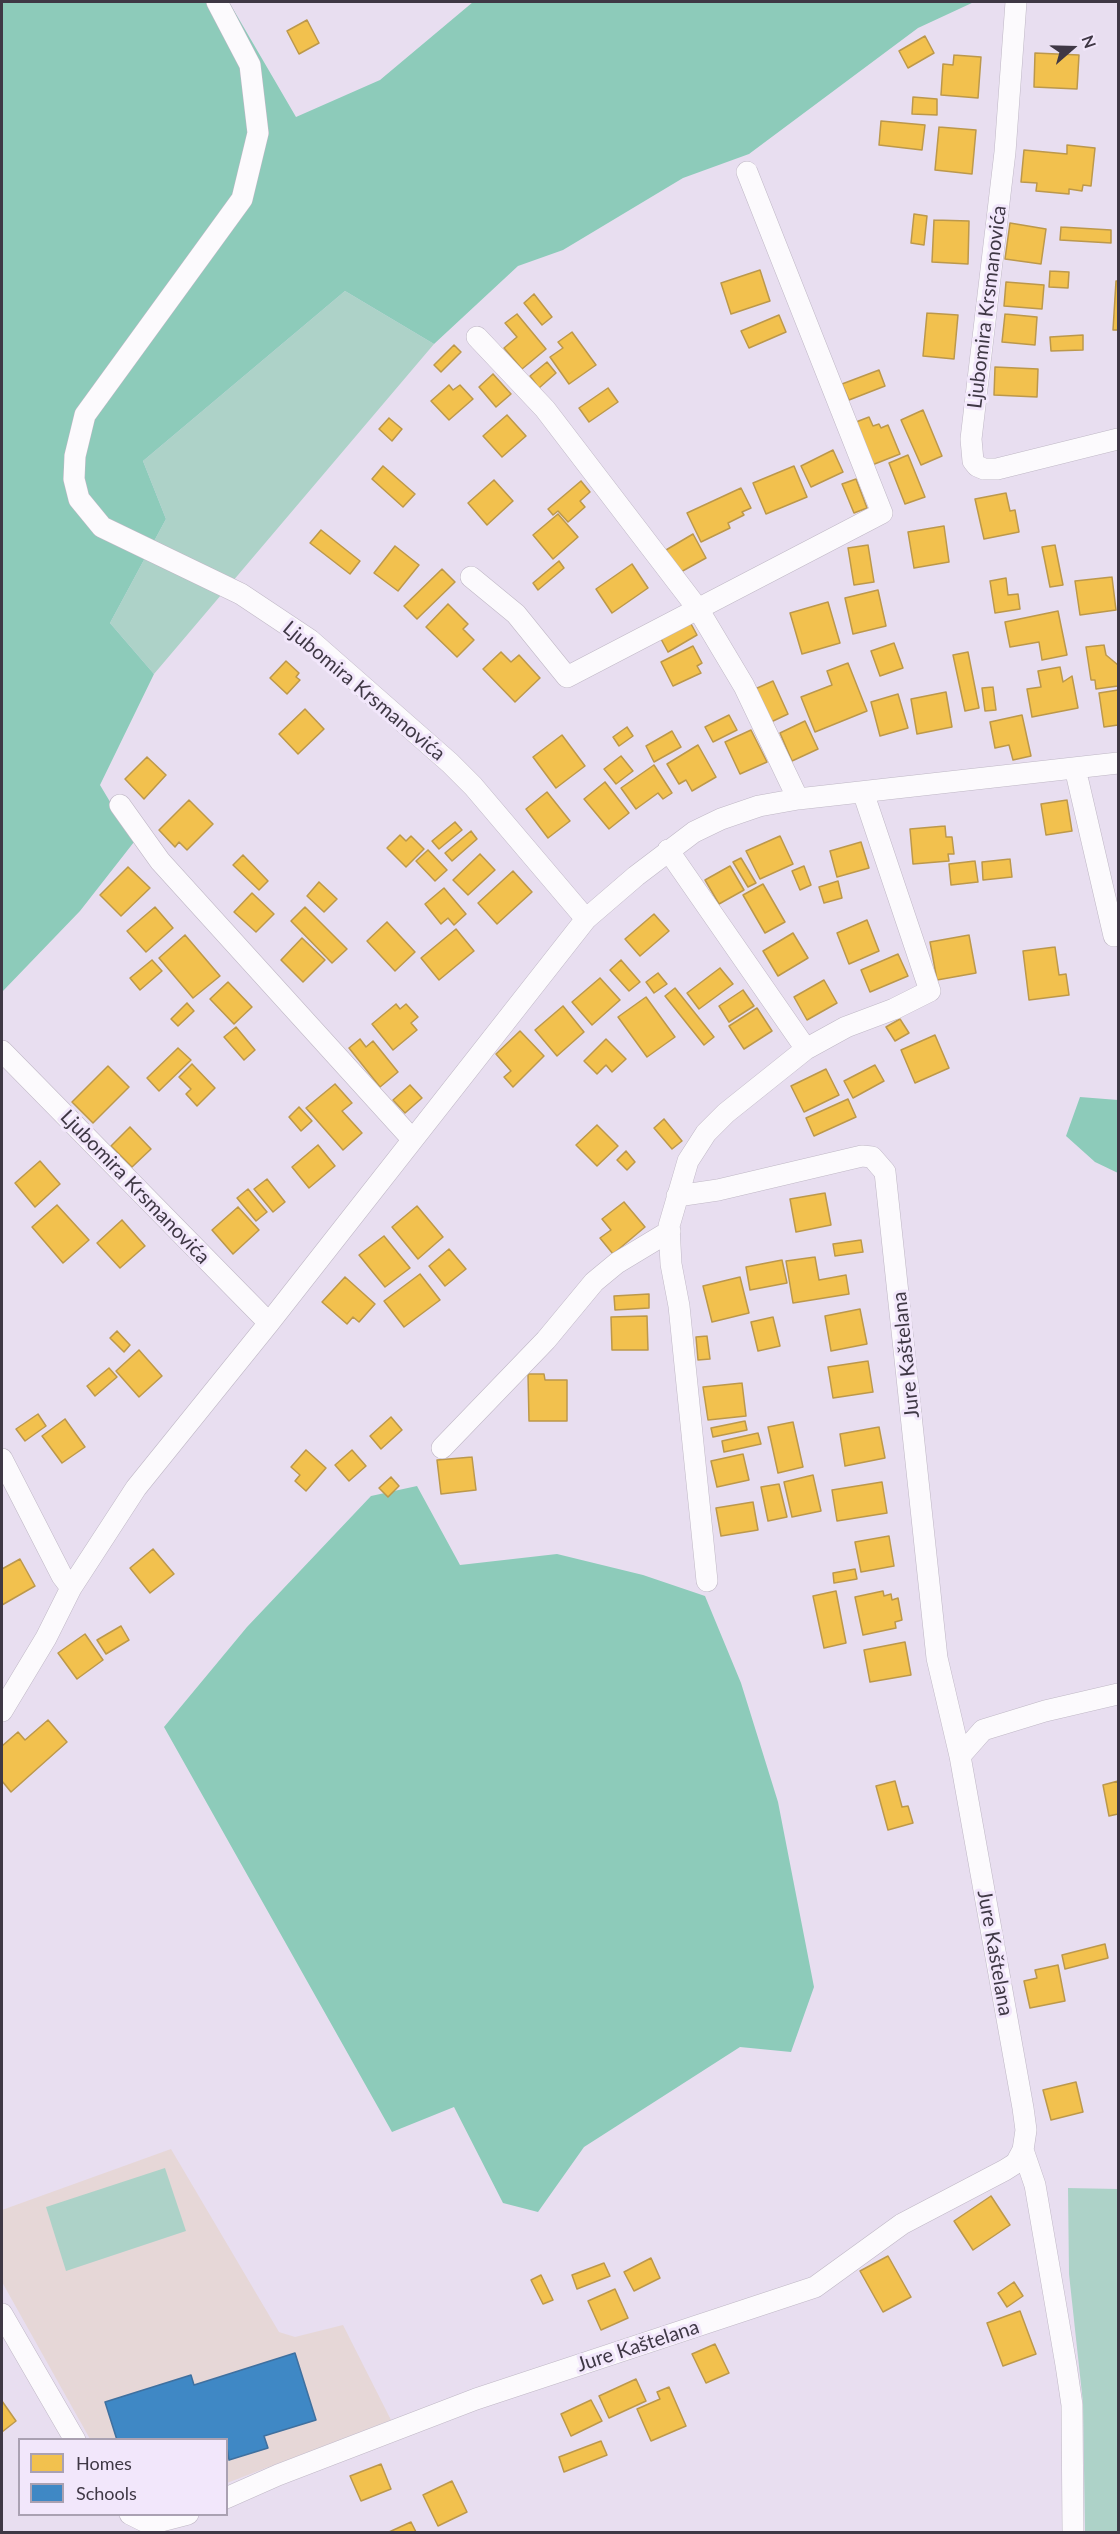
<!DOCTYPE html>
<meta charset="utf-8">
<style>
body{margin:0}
#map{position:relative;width:1120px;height:2534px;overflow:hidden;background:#e8def0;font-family:Lato,sans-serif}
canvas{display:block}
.frame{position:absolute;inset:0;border:3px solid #3f3845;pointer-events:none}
.legend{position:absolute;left:18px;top:2438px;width:210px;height:78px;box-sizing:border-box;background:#f2e7fb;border:2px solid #aaa1b2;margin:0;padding:8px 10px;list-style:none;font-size:18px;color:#3f3845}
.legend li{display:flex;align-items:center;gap:12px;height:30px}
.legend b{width:30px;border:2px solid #aaa1b2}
.north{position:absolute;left:1042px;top:18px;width:60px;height:60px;-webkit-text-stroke:4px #f2e7fb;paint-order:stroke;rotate:70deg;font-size:16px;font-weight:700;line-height:24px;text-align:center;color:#3f3845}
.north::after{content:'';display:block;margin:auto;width:21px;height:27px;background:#3f3845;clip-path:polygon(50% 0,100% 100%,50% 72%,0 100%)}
</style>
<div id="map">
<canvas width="1120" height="2534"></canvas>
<div class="frame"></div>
<ul class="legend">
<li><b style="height:16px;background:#f2c14e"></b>Homes</li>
<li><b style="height:16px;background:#3f88c5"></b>Schools</li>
</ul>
<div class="north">N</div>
</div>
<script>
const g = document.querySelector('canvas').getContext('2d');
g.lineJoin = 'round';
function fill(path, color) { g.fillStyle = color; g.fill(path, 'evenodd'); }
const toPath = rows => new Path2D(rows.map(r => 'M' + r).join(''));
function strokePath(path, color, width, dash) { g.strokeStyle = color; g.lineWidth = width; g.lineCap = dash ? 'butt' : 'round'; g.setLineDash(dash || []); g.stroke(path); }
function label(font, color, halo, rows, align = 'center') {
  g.font = font + ' Lato,sans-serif'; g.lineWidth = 6; g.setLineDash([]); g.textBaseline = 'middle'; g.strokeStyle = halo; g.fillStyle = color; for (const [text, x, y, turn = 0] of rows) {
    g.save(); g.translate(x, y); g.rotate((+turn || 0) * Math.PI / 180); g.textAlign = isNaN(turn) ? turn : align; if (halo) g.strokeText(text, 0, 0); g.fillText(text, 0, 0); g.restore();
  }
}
const education = toPath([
 [171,2149,279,2332,295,2337,343,2325,391,2420,227,2483,226,2440,90,2439,2,2282,2,2210]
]);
const green = toPath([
 [345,291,434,344,154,674,110,623,166,519,143,461],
 [165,2168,186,2231,66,2271,46,2207],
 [1068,2188,1118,2189,1118,2532,1085,2532,1083,2403,1069,2274]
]);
const forest = toPath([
 [2,2,229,2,296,117,380,80,473,2,974,2,918,28,749,154,683,178,563,250,518,266,434,344,345,291,143,461,166,519,110,623,154,674,100,785,134,842,80,911,2,992],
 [1080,1097,1118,1100,1118,1173,1095,1162,1066,1136],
 [417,1486,460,1565,557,1554,643,1575,705,1596,741,1683,778,1802,814,1987,791,2052,740,2047,584,2147,538,2212,503,2203,454,2107,392,2132,164,1727,247,1627,371,1496]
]);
const homes = toPath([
 [307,20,319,43,299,54,287,31,307,20],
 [925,36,934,53,908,68,899,51,925,36],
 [1035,53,1079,55,1077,89,1034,87,1035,53],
 [954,55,981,57,978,98,941,95,943,64,953,65,954,55],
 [913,97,937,99,937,115,912,114,913,97],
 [881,121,925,125,922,150,879,145,881,121],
 [939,127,976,130,972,174,935,170,939,127],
 [1067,145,1095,148,1091,186,1083,185,1082,191,1069,189,1069,194,1036,191,1037,183,1021,182,1024,150,1067,154,1067,145],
 [914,214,927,216,924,245,911,243,914,214],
 [934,220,969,221,968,264,932,262,934,220],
 [1010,223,1046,229,1041,264,1005,259,1010,223],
 [1061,227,1111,230,1111,243,1060,240,1061,227],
 [760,270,770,301,731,314,721,283,760,270],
 [1050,271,1069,272,1068,288,1049,287,1050,271],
 [1116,281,1118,281,1118,330,1113,330,1116,281],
 [1006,282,1044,285,1042,309,1004,306,1006,282],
 [534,294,552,317,542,325,524,303,534,294],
 [927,313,958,315,954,359,923,356,927,313],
 [517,314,546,349,522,369,504,348,517,337,505,323,517,314],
 [1005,314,1037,317,1035,345,1002,342,1005,314],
 [779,315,786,332,749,348,741,331,779,315],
 [572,332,596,365,569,384,550,357,563,348,558,342,572,332],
 [1083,335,1083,350,1051,351,1050,337,1083,335],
 [454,345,461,352,441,372,434,365,454,345],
 [547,362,556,373,539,388,530,376,547,362],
 [995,367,1038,369,1037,397,994,395,995,367],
 [879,370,885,386,849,400,842,384,879,370],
 [493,374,511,394,496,407,479,387,493,374],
 [449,385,453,390,460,385,473,399,449,420,431,401,449,385],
 [608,388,618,402,589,422,579,408,608,388],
 [923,410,942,456,921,465,901,420,923,410],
 [507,415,526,436,502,457,483,436,507,415],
 [869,417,873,426,879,424,881,428,888,425,900,454,867,467,856,422,869,417],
 [389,418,402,429,392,441,379,429,389,418],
 [833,450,843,472,811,487,801,466,833,450],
 [908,455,925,497,905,504,889,463,908,455],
 [383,466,415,494,403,507,372,479,383,466],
 [794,466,807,497,766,514,753,483,794,466],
 [856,479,867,508,854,513,842,484,856,479],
 [494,480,513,501,487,525,468,503,494,480],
 [581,481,590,492,580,501,585,507,568,522,558,511,553,515,548,509,581,481],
 [741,488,751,508,742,512,744,515,728,523,730,528,701,542,687,513,741,488],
 [1006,493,1010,511,1015,510,1019,532,984,539,975,499,1006,493],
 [558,514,578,537,553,559,533,535,558,514],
 [944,526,949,562,914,568,908,532,944,526],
 [321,530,360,561,350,574,310,543,321,530],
 [693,534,706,558,679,573,666,550,693,534],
 [868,545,874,582,854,585,848,548,868,545],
 [1055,545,1063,585,1050,587,1042,547,1055,545],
 [395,546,419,565,398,591,374,573,395,546],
 [559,561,564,568,538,590,533,583,559,561],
 [632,564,648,588,612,613,596,589,632,564],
 [442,569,455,582,417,619,404,606,442,569],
 [1112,577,1116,610,1080,615,1075,581,1112,577],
 [1006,578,1008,595,1018,594,1020,609,995,613,990,581,1006,578],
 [878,590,886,626,853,634,845,598,878,590],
 [828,602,840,643,802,654,790,613,828,602],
 [448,604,468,624,463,629,474,640,457,657,426,627,448,604],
 [1058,611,1067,655,1042,660,1039,642,1010,647,1005,622,1058,611],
 [690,622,697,635,668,652,661,639,690,622],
 [894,643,903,668,880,676,871,651,894,643],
 [1104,645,1106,655,1118,665,1118,686,1096,689,1095,680,1091,680,1086,647,1104,645],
 [693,646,702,663,697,666,701,673,673,686,661,662,693,646],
 [501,652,511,662,519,655,540,678,515,702,483,669,501,652],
 [968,652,979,708,965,711,953,655,968,652],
 [286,661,299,673,296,677,300,680,287,694,270,678,286,661],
 [848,663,867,711,815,732,801,697,832,685,827,671,848,663],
 [1060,667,1063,682,1072,676,1078,708,1032,717,1027,689,1041,687,1038,671,1060,667],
 [773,681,788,714,771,722,755,689,773,681],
 [993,687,996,710,985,711,982,688,993,687],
 [1118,690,1118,725,1104,727,1099,693,1118,690],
 [946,692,952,727,917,734,911,699,946,692],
 [898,694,908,728,880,736,871,702,898,694],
 [305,709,324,729,298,754,279,734,305,709],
 [729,715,737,730,713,742,705,727,729,715],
 [1022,715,1031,756,1013,760,1009,745,995,748,990,722,1022,715],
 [805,721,818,749,792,761,780,733,805,721],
 [627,727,633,736,619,746,613,737,627,727],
 [751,730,767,762,740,774,725,742,751,730],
 [672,731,681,747,654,762,646,746,672,731],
 [562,735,585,766,556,788,533,757,562,735],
 [698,745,716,777,692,791,686,780,679,784,667,764,698,745],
 [621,756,633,771,616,784,604,769,621,756],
 [147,757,166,775,144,799,125,779,147,757],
 [654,765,672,793,663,799,658,793,636,809,621,788,654,765],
 [605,782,629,813,609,829,584,799,605,782],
 [547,792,570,821,548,838,526,809,547,792],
 [189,800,213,824,187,850,179,842,175,847,159,830,189,800],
 [1067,800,1072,831,1046,835,1041,804,1067,800],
 [455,822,462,830,439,849,432,841,455,822],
 [945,826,946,837,952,837,954,854,948,854,949,861,913,864,910,829,945,826],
 [471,831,477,839,452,861,445,853,471,831],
 [400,835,406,841,411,836,424,849,406,867,387,848,400,835],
 [780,836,793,864,760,879,746,851,780,836],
 [861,842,869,868,837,877,830,851,861,842],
 [428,850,447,870,435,881,416,861,428,850],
 [480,854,495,870,468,895,453,880,480,854],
 [243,855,268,881,259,890,233,865,243,855],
 [741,858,756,883,748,887,733,862,741,858],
 [1010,859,1012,877,983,880,982,862,1010,859],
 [975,861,978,882,951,885,949,864,975,861],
 [730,866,744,890,719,904,705,880,730,866],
 [804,866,811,885,800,890,792,871,804,866],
 [128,867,150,888,121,916,100,895,128,867],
 [513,871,532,892,497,924,478,903,513,871],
 [838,881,842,898,824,903,819,887,838,881],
 [319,882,337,899,324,912,307,896,319,882],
 [763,884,785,922,765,933,743,895,763,884],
 [444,888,466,914,454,925,448,918,441,924,425,904,444,888],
 [252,893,274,914,256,932,234,912,252,893],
 [155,907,173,928,146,952,127,931,155,907],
 [305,907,347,949,332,963,291,921,305,907],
 [654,914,669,931,640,956,625,939,654,914],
 [867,920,879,951,849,964,837,933,867,920],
 [387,922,415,952,395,971,367,941,387,922],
 [456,929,474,951,439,980,421,958,456,929],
 [793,933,808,958,778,976,763,951,793,933],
 [185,935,220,976,193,998,159,958,185,935],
 [969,935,976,973,937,980,930,942,969,935],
 [302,938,325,960,303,982,281,960,302,938],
 [1055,947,1059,975,1066,974,1069,995,1029,1000,1023,951,1055,947],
 [898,954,908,976,870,992,861,970,898,954],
 [152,960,162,971,140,990,130,978,152,960],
 [621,960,640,982,629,991,610,970,621,960],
 [720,968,733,984,699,1009,687,993,720,968],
 [658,973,667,984,654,993,646,982,658,973],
 [600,978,620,1000,592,1025,572,1002,600,978],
 [824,980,837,1003,807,1020,794,997,824,980],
 [228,982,252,1007,234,1024,210,999,228,982],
 [675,988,714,1037,704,1045,665,996,675,988],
 [743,990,754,1006,729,1022,719,1006,743,990],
 [646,997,675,1037,647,1057,618,1017,646,997],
 [187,1003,194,1011,178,1026,171,1019,187,1003],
 [396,1004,400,1009,406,1004,418,1017,411,1023,417,1030,393,1050,372,1024,396,1004],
 [563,1006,584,1032,557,1056,535,1030,563,1006],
 [757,1008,772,1031,744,1049,729,1026,757,1008],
 [900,1019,909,1033,895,1041,886,1027,900,1019],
 [236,1027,255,1050,244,1060,224,1037,236,1027],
 [520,1031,544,1056,513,1087,504,1077,511,1071,496,1054,520,1031],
 [935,1035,949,1068,915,1083,901,1050,935,1035],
 [360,1039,366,1047,373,1041,398,1072,380,1087,349,1048,360,1039],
 [606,1039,626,1059,612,1072,606,1065,597,1074,584,1061,606,1039],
 [178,1048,191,1060,159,1091,147,1078,178,1048],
 [192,1064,215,1088,197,1106,186,1094,191,1089,179,1077,192,1064],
 [875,1065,884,1081,853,1098,844,1081,875,1065],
 [108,1066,129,1087,93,1123,72,1102,108,1066],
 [826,1069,839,1095,804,1112,791,1086,826,1069],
 [335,1084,352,1103,342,1111,362,1133,343,1150,306,1108,335,1084],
 [410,1085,422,1098,405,1113,393,1100,410,1085],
 [848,1099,856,1117,814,1136,806,1118,848,1099],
 [299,1107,312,1121,301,1131,289,1117,299,1107],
 [664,1119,682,1141,672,1149,654,1128,664,1119],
 [597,1125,618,1146,597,1166,576,1145,597,1125],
 [130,1127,151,1149,132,1167,111,1146,130,1127],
 [318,1145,335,1166,309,1188,292,1167,318,1145],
 [626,1151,635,1162,627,1170,617,1160,626,1151],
 [40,1161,60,1184,35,1207,15,1183,40,1161],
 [267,1179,285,1202,273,1212,254,1189,267,1179],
 [248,1189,267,1212,256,1221,237,1198,248,1189],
 [825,1193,831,1225,796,1232,790,1199,825,1193],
 [624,1202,645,1227,613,1254,600,1238,611,1230,602,1219,624,1202],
 [57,1205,89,1240,63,1263,32,1227,57,1205],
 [417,1206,443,1237,418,1259,392,1227,417,1206],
 [238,1207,259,1230,233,1254,212,1230,238,1207],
 [122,1220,145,1246,120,1268,97,1243,122,1220],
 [384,1236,410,1268,385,1287,359,1255,384,1236],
 [861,1240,863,1252,835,1256,833,1244,861,1240],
 [449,1249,466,1269,445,1286,429,1266,449,1249],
 [815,1257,819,1280,846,1275,849,1294,793,1303,786,1261,815,1257],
 [782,1260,787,1283,750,1290,746,1267,782,1260],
 [420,1274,440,1300,404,1327,384,1301,420,1274],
 [345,1277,375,1304,359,1322,353,1317,347,1324,322,1302,345,1277],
 [740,1277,749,1313,712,1322,703,1286,740,1277],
 [649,1294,649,1308,615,1310,614,1296,649,1294],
 [860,1309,867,1344,831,1351,825,1316,860,1309],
 [647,1316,648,1350,612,1350,611,1317,647,1316],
 [773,1317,780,1346,758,1351,751,1322,773,1317],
 [117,1331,130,1345,124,1352,110,1338,117,1331],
 [707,1336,710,1359,698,1360,696,1337,707,1336],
 [139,1350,162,1376,139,1397,116,1371,139,1350],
 [868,1361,873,1392,833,1398,828,1367,868,1361],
 [109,1368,117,1377,95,1396,87,1386,109,1368],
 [528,1374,544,1374,545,1380,567,1380,567,1421,529,1421,528,1374],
 [742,1383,746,1416,708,1420,703,1387,742,1383],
 [38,1414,46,1426,25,1441,16,1429,38,1414],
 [391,1417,402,1430,381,1449,370,1436,391,1417],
 [65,1419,85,1447,62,1463,42,1436,65,1419],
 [745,1421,747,1430,713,1437,711,1428,745,1421],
 [793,1422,803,1467,778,1473,768,1427,793,1422],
 [879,1427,885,1458,845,1466,840,1434,879,1427],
 [758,1433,761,1444,724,1452,722,1441,758,1433],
 [306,1450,326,1468,306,1491,295,1481,300,1475,291,1467,306,1450],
 [352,1450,366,1466,349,1481,335,1465,352,1450],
 [743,1454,749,1480,717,1487,711,1461,743,1454],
 [472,1457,476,1490,441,1494,437,1460,472,1457],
 [813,1475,821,1511,792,1517,784,1482,813,1475],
 [391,1477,399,1486,388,1497,379,1488,391,1477],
 [882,1482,887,1513,837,1521,832,1490,882,1482],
 [779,1484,787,1517,768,1521,761,1487,779,1484],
 [753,1502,758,1530,721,1536,716,1508,753,1502],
 [889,1536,894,1566,861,1572,855,1542,889,1536],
 [153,1549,174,1574,150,1593,130,1568,153,1549],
 [20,1559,35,1586,2,1605,2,1569,20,1559],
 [855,1569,857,1579,834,1583,833,1573,855,1569],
 [836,1591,846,1643,824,1648,813,1596,836,1591],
 [883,1591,884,1596,891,1594,892,1600,898,1598,902,1620,895,1622,896,1628,863,1635,855,1597,883,1591],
 [121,1626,129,1640,106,1654,97,1640,121,1626],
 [85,1634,103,1660,77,1679,58,1653,85,1634],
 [905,1642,911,1675,870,1682,864,1650,905,1642],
 [48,1720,67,1742,11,1792,2,1781,2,1746,18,1732,25,1740,48,1720],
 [895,1781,902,1807,908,1806,913,1823,888,1830,876,1786,895,1781],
 [1118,1781,1118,1814,1109,1816,1103,1785,1118,1781],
 [1105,1944,1108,1958,1065,1969,1062,1955,1105,1944],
 [1058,1965,1065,2001,1030,2008,1024,1981,1037,1978,1035,1970,1058,1965],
 [1076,2082,1083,2112,1051,2120,1043,2090,1076,2082],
 [991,2196,1010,2225,973,2250,954,2221,991,2196],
 [888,2256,911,2297,883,2312,860,2271,888,2256],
 [651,2258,660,2278,634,2291,624,2272,651,2258],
 [604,2263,610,2276,577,2289,572,2275,604,2263],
 [541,2275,553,2300,543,2304,531,2280,541,2275],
 [1014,2282,1023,2296,1007,2307,998,2293,1014,2282],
 [615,2289,628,2318,601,2330,588,2301,615,2289],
 [1020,2311,1036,2354,1003,2366,987,2323,1020,2311],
 [715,2344,729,2373,706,2383,692,2354,715,2344],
 [636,2379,646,2401,609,2418,599,2396,636,2379],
 [669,2387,686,2426,651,2441,637,2409,660,2399,657,2392,669,2387],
 [591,2400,602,2421,571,2436,561,2414,591,2400],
 [2,2401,16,2421,2,2432,2,2401],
 [601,2441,607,2455,564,2472,559,2457,601,2441],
 [381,2464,391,2489,361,2501,350,2476,381,2464],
 [452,2481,467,2512,438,2526,423,2495,452,2481],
 [411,2522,416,2532,389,2532,411,2522]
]);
const schools = toPath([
 [295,2353,316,2420,264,2436,268,2448,229,2460,226,2440,117,2440,105,2402,191,2375,194,2385,295,2353]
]);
const minor = toPath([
 [217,2,250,65,258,133,242,199,85,415,75,456,74,479,79,499,102,527,241,594,310,640,450,763,473,786,586,919],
 [1016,2,1005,152,971,439,973,461,977,466,984,469,997,469,1118,439],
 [477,337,545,409,698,609,744,686,798,799],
 [471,577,516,614,567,677,882,513,747,172],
 [1075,768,1114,936],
 [120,805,160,861,412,1139],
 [668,850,806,1049,726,1113,706,1133,688,1161,669,1226,671,1264,679,1306,707,1581],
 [806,1049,846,1027,894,1009,930,991,863,792],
 [2,1051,269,1323],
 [677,1196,718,1190,862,1156,872,1157,885,1172,937,1658,960,1756,1023,2108,1026,2130,1023,2150,1035,2185,1066,2365,1072,2405,1073,2532],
 [442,1448,546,1340,594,1282,617,1263,670,1231],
 [2,1459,62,1576,71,1588],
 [2,1711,46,1638,71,1588,136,1488,269,1323,586,919,636,876,694,832,721,819,759,806,798,799,1118,763],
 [960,1756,983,1730,1045,1711,1118,1694],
 [2,2314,75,2440],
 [226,2498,278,2475,476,2399,815,2287,902,2224,1005,2170,1016,2163,1023,2150],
 [130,2514,144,2521,157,2522,188,2514]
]);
const streetNames = [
 ["Ljubomira Krsmanovića",987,307,-83],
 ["Ljubomira Krsmanovića",364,691,40],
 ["Ljubomira Krsmanovića",135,1187,46],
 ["Jure Kaštelana",906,1355,-96],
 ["Jure Kaštelana",995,1953,80],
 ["Jure Kaštelana",638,2346,-18]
];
fill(education, '#e6d7d7');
fill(green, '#add2c8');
fill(forest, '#8dcbba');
fill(homes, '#f2c14e');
strokePath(homes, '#bc984b', 1.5);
fill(schools, '#3f88c5');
strokePath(schools, '#3f709f', 1.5);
strokePath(minor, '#bfb7c5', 22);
strokePath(minor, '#fcfafd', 21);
label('20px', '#3f3845', '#f2e7fb', streetNames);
</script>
